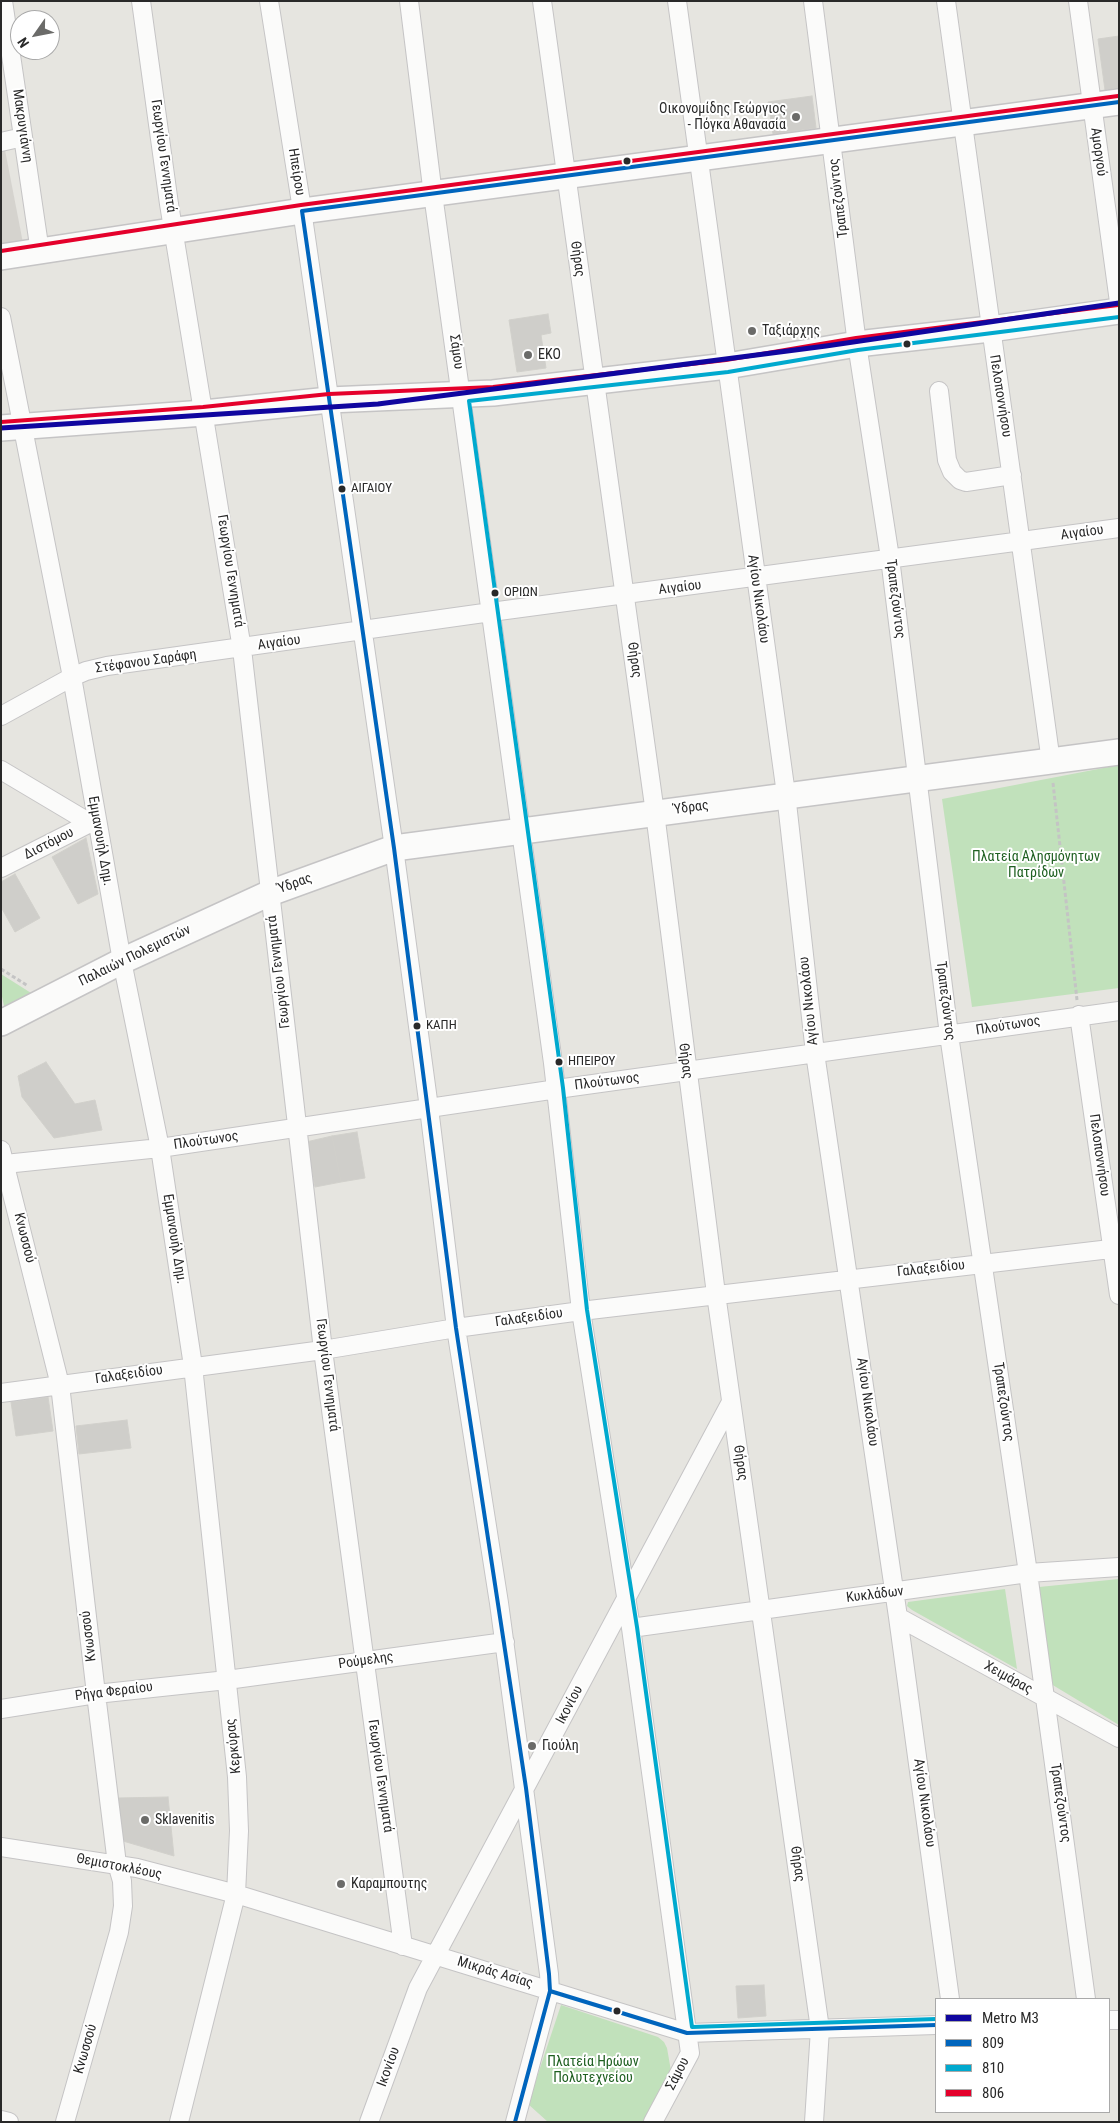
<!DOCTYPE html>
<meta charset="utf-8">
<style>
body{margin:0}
#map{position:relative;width:1120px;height:2123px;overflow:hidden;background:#e6e5e0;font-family:"Roboto Condensed",sans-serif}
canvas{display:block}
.frame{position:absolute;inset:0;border:2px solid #292929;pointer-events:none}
.legend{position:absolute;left:935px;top:1998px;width:175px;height:115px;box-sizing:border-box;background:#fff;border:1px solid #a9a9a9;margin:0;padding:6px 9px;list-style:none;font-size:15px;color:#292929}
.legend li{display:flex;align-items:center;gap:10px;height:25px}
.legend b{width:25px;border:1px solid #a9a9a9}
.north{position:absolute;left:10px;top:10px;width:50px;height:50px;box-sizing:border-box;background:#fff;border:1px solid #a9a9a9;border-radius:50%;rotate:237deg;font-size:14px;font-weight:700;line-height:20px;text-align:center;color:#292929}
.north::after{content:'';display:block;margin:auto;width:18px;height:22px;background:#6b6b69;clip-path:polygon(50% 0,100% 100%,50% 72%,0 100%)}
</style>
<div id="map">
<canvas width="1120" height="2123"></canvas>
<div class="frame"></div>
<ul class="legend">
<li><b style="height:6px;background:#10069f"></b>Metro Μ3</li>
<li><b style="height:6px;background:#0065bd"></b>809</li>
<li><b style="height:6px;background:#00a9ce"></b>810</li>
<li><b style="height:6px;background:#e4002b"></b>806</li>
</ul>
<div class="north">N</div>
</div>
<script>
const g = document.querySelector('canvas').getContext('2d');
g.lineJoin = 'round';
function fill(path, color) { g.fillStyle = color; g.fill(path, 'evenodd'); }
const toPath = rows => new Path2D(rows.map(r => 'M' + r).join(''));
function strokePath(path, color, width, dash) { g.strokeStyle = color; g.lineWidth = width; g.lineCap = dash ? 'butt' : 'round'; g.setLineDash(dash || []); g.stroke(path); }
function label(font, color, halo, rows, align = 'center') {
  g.font = font + ' "Roboto Condensed",sans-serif'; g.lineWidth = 4; g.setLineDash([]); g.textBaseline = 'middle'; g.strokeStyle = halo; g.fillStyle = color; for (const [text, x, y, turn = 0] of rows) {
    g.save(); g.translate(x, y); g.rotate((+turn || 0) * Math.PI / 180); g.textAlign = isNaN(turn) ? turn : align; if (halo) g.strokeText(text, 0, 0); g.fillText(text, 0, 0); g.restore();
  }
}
const green = toPath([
 [1119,765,1119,988,972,1007,942,799],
 [1,974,39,998,6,1015,1,992],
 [1119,1579,1119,1725,1051,1684,1039,1587],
 [1005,1589,1017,1669,912,1610,907,1606,908,1602],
 [561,2005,658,2037,664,2042,667,2048,671,2071,645,2122,548,2122,528,2104]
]);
const plaza = toPath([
 [5,150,23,243,1,247,1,151]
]);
const building = toPath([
 [1119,36,1119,88,1105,90,1098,39,1119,36],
 [812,96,816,128,773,134,768,102,812,96],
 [548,314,551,333,541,335,546,368,517,372,509,320,548,314],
 [86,838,98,894,78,904,52,857,86,838],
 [15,874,40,918,15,932,1,907,1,882,15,874],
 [46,1062,75,1104,95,1100,102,1130,54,1138,22,1097,18,1076,46,1062],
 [357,1132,365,1178,341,1182,332,1136,357,1132],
 [332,1136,341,1182,315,1187,306,1142,332,1136],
 [48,1397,53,1431,16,1436,11,1402,48,1397],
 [127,1420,131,1448,79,1454,76,1426,127,1420],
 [168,1797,174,1856,123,1841,117,1798,168,1797],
 [764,1985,766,2016,738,2018,736,1986,764,1985]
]);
const path = toPath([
 [1053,783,1077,1000],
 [1,969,28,986]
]);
const street = toPath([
 [3,1,40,252],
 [141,1,169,204,242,649,323,1350,403,1946],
 [269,1,301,203,394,848,429,1108,456,1328,499,1603,549,1974,550,1991,515,2122],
 [409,1,432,187,553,1063,581,1311,631,1628,690,2053,653,2122],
 [542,1,655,813,716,1294,820,2029,814,2122],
 [677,1,786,794,815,1053,898,1617,950,1999],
 [813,1,857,344,890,558,949,1035,1028,1573,1086,1999],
 [946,1,1051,762],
 [1078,1,1119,302],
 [1,142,23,137],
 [1,317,72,677,122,961,160,1148,193,1366,237,1777,239,1831,236,1894,179,2122],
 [939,391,947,460,952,472,960,480,966,482,1012,475],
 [1,716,72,677,86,671,107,666,491,612,1119,528],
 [1,770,90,823],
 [1,868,96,820],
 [1079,1015,1119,1295],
 [1,1150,60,1385,96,1694,117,1864,122,1881,123,1906,119,1932,65,2122],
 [5,1164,160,1148,557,1089,1119,1011],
 [1,1393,323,1350,456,1328,581,1311,1119,1248],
 [898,1617,1119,1738],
 [631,1628,1028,1573,1119,1567],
 [1,1709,96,1694,227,1680,505,1642],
 [1,1847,137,1868,236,1894,687,2033,936,2025],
 [1109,2020,1119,2020],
 [1,2120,9,2122],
 [369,2122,418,1988,731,1402]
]);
const secondary = toPath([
 [1,257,302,211,1119,102],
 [1,428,204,413,329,400,493,393,727,366,857,344,990,329,1119,311],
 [1,1023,122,961,270,893,394,848,1119,752]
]);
const bus1 = toPath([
 [550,1991,687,2033,936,2025],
 [515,2122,550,1991,549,1974,526,1788,456,1328,394,848,302,211,1119,102]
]);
const bus2 = toPath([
 [936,2019,692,2027,637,1627,587,1310,563,1088,469,401,728,372,858,350,1119,317]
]);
const bus3 = toPath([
 [1,251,301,205,1118,96],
 [1,422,203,407,329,394,493,387,726,360,856,338,1118,305]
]);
const metro1 = toPath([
 [1,428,378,404,826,346,1119,303]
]);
const markers = [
 [796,117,5,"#6b6b69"],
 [627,161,4.5,"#292929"],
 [752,331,5,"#6b6b69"],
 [907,344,4.5,"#292929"],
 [528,355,5,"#6b6b69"],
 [342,489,4.5,"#292929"],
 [495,593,4.5,"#292929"],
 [417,1026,4.5,"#292929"],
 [559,1062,4.5,"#292929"],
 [532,1746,5,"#6b6b69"],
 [145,1820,5,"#6b6b69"],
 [341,1884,5,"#6b6b69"],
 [617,2011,4.5,"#292929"]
];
const busNames = [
 ["ΑΙΓΑΙΟΥ",351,489],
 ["ΟΡΙΩΝ",504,593],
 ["ΚΑΠΗ",426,1026],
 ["ΗΠΕΙΡΟΥ",568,1062]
];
const poiNames = [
 ["Οικονομίδης Γεώργιος",786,109,"right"],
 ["- Πόγκα Αθανασία",786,125,"right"],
 ["Ταξιάρχης",762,331],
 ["EKO",538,355],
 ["Γιούλη",542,1746],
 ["Sklavenitis",155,1820],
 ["Καραμπουτης",351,1884]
];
const streetNames = [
 ["Μακρυγιάννη",22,126,82],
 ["Αμοργού",1098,152,82],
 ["Γεωργίου Γεννηματά",163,156,82],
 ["Ηπείρου",296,172,81],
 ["Τραπεζούντος",839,198,-97],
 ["Θήρας",577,259,82],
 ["Σάμου",456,352,82],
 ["Πελοποννήσου",1000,396,81],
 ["Αιγαίου",1082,533,-8],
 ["Γεωργίου Γεννηματά",230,571,81],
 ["Αιγαίου",680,588,-7],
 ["Αγίου Νικολάου",758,599,82],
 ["Τραπεζούντος",895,599,83],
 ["Αιγαίου",279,643,-8],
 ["Θήρας",634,660,82],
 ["Στέφανου Σαράφη",146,662,-8],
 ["Ύδρας",691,808,-8],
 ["Εμμανουήλ Δημ.",100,841,80],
 ["Διστόμου",49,844,-27],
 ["Ύδρας",295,884,-20],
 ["Παλαιών Πολεμιστών",135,956,-26],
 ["Γεωργίου Γεννηματά",279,972,-97],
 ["Αγίου Νικολάου",809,1001,-96],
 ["Τραπεζούντος",945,1001,83],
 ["Πλούτωνος",1008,1026,-9],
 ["Θήρας",685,1061,83],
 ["Πλούτωνος",607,1082,-7],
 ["Πλούτωνος",206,1141,-8],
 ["Πελοποννήσου",1099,1155,82],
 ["Κνωσσού",24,1238,76],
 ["Εμμανουήλ Δημ.",174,1239,81],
 ["Γαλαξειδίου",931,1269,-6],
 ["Γαλαξειδίου",529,1318,-8],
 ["Γαλαξειδίου",129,1375,-8],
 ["Γεωργίου Γεννηματά",327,1375,83],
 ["Αγίου Νικολάου",867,1402,82],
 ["Τραπεζούντος",1003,1402,82],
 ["Θήρας",740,1463,82],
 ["Κυκλάδων",875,1595,-7],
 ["Κνωσσού",89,1636,-97],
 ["Ρούμελης",366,1661,-8],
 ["Χειμάρας",1008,1678,29],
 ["Ρήγα Φεραίου",114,1692,-7],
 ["Ικονίου",570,1705,-62],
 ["Κερκύρας",234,1746,-96],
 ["Γεωργίου Γεννηματά",380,1776,82],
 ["Αγίου Νικολάου",924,1803,82],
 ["Τραπεζούντος",1060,1803,82],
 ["Θήρας",797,1864,82],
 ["Θεμιστοκλέους",119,1867,11],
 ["Μικράς Ασίας",495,1973,17],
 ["Κνωσσού",86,2049,-74],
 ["Ικονίου",389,2067,-70],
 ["Σάμου",678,2074,-63]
];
const parkNames = [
 ["Πλατεία Αλησμόνητων",1036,857],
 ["Πατρίδων",1036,873],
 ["Πλατεία Ηρώων",593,2062],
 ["Πολυτεχνείου",593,2078]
];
fill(green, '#c1e1bb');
fill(plaza, '#d5d3ce');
fill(building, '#cfceca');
strokePath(building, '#d1d0cb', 1);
strokePath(street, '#c5c4c5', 20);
strokePath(secondary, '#c5c4c5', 28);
strokePath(path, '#c4c4c4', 3, [4, 2.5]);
strokePath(street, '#fbfbfa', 18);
strokePath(secondary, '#fbfbfa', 25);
strokePath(bus1, '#0065bd', 4);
strokePath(bus2, '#00a9ce', 4);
strokePath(bus3, '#e4002b', 4);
strokePath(metro1, '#10069f', 5);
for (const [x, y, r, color] of markers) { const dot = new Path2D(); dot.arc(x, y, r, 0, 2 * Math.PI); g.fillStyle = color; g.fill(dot); strokePath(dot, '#fff', 2); }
label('13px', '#292929', '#fff', busNames, 'left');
label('14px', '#292929', '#fff', poiNames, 'left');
label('14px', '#292929', '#fff', streetNames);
label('14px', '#1f6021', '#fff', parkNames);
</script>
